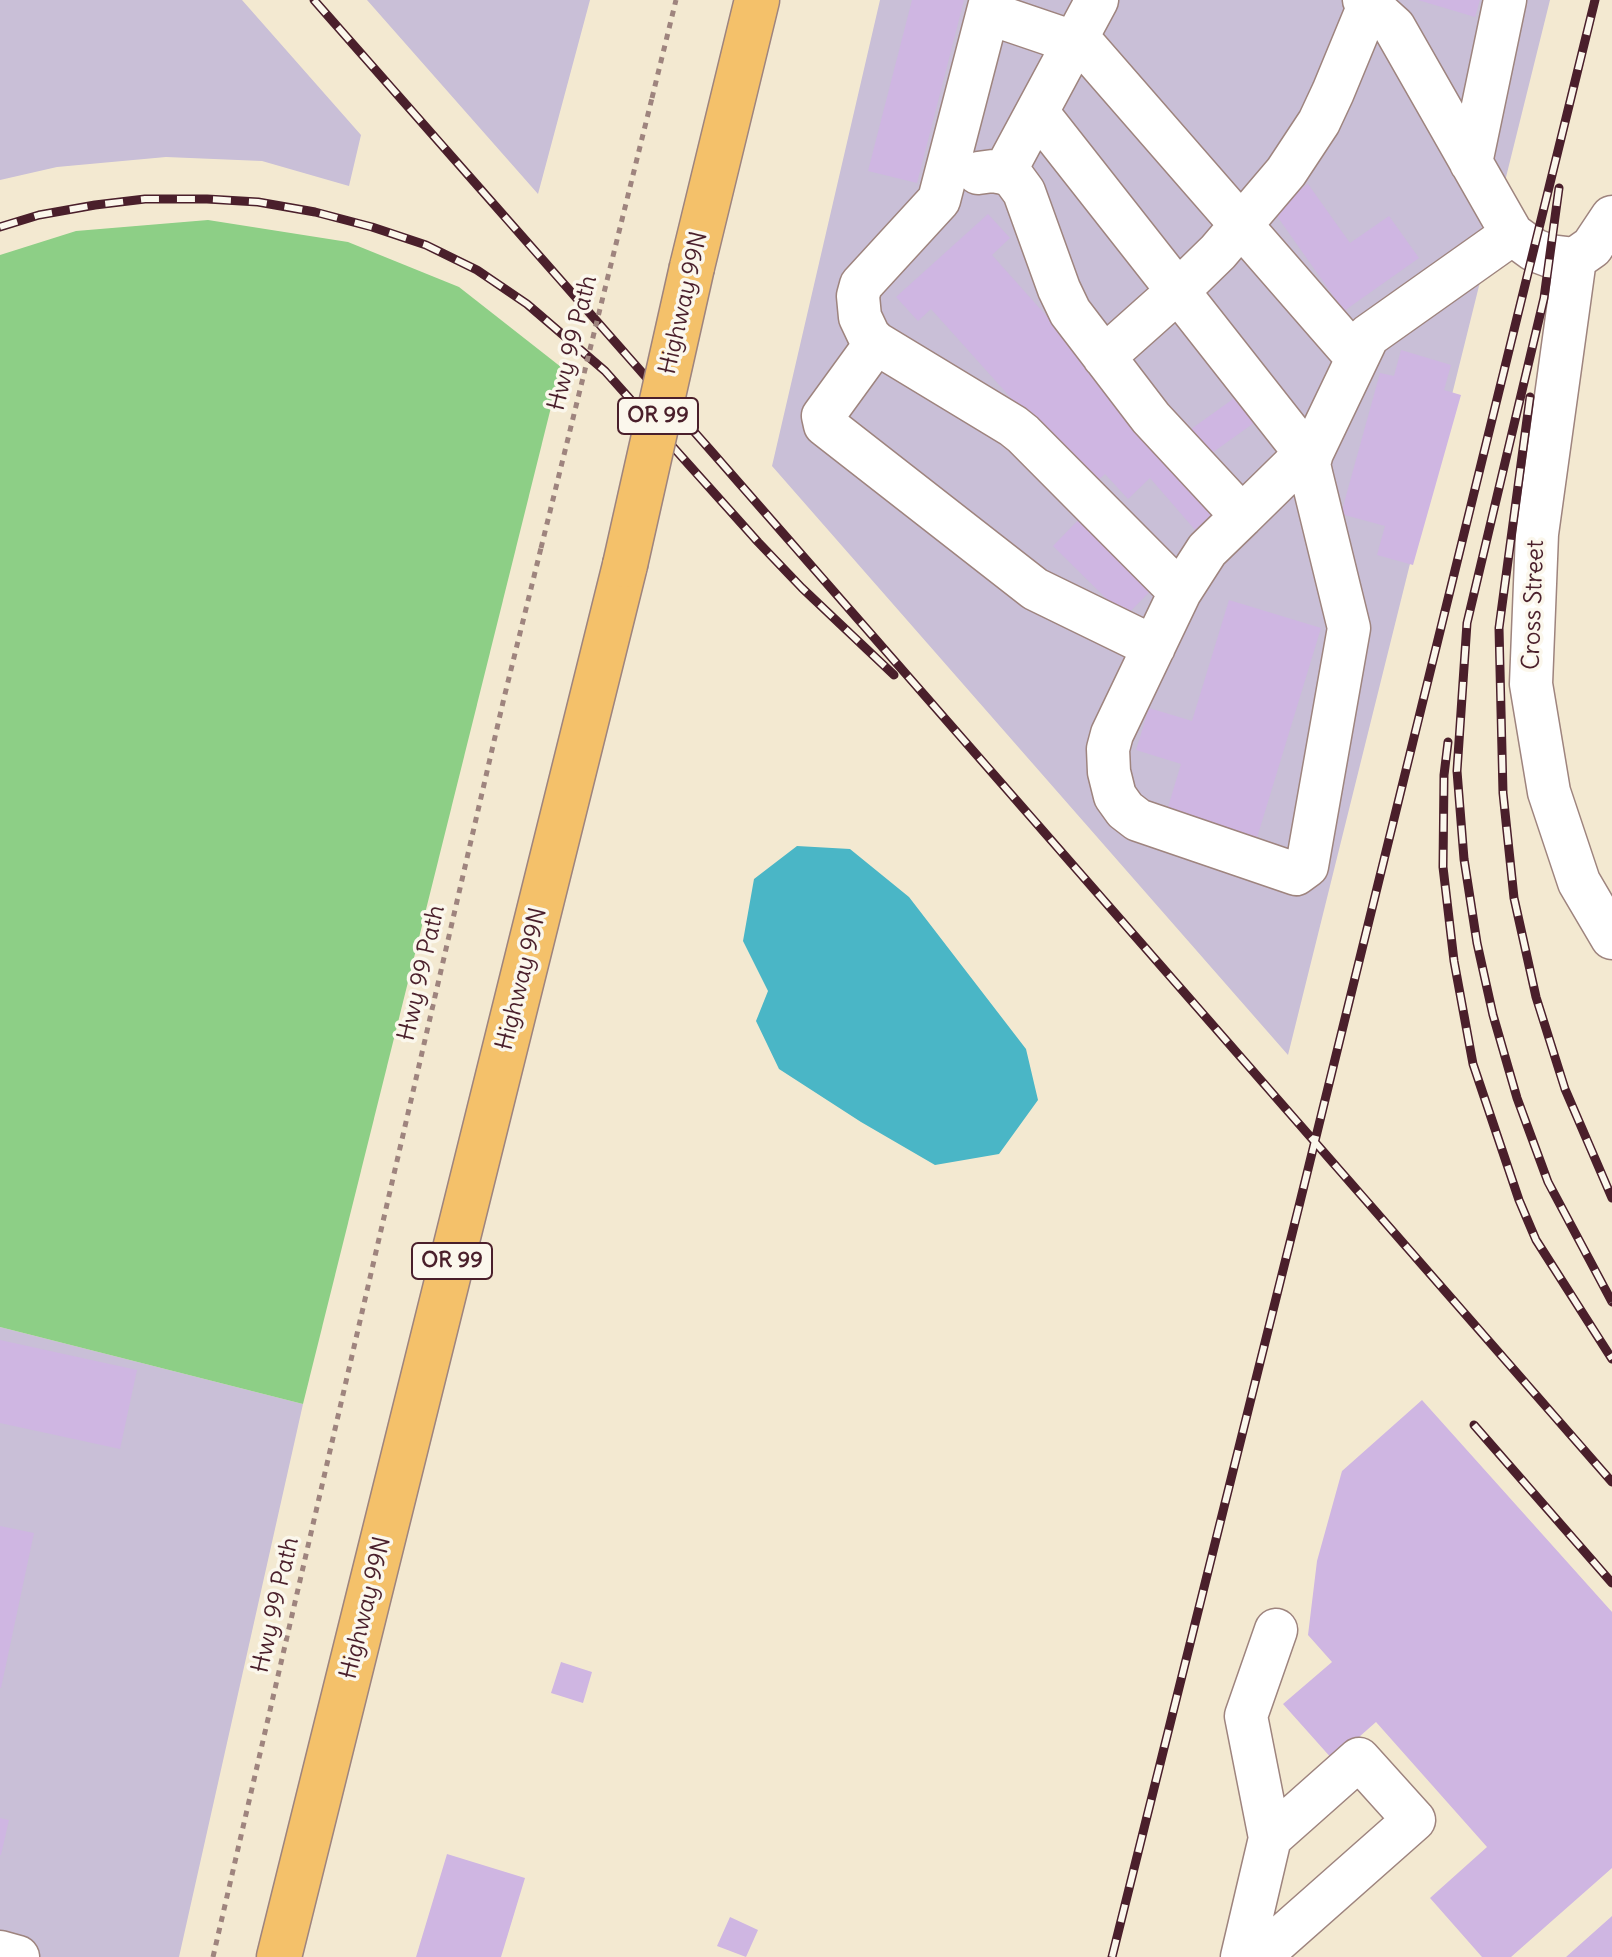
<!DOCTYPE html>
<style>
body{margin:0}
canvas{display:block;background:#f3e9d1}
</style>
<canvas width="1612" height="1957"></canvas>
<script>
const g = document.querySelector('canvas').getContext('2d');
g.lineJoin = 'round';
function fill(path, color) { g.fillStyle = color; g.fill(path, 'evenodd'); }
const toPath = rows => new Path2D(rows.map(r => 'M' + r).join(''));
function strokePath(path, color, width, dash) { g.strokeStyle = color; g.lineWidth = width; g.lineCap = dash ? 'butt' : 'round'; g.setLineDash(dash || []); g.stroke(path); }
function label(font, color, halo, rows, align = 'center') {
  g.font = font + ' Delius,sans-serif'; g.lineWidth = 7; g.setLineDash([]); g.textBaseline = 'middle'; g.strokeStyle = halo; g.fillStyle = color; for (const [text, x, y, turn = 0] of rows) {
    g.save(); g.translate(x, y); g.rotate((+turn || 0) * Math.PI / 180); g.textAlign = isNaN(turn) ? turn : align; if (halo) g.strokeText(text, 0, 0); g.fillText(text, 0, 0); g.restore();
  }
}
const industrial = toPath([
 [0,0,242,0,361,135,349,186,262,161,166,157,57,167,0,180],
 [367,0,590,0,538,194],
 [880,0,1550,0,1288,1055,772,466],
 [0,1327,303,1404,179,1957,0,1957]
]);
const green = toPath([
 [208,220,348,242,459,287,561,367,303,1404,0,1327,0,255,76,231]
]);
const water = toPath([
 [797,846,850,849,909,897,1026,1049,1038,1100,999,1154,935,1165,861,1122,779,1069,756,1021,768,991,743,941,754,879]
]);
const building = toPath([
 [912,0,964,0,917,183,868,171],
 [1418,0,1480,0,1475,17],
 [1308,184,1350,243,1389,216,1419,258,1344,311,1272,209],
 [988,214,1010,238,992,255,1220,510,1196,531,1150,478,1128,499,1105,474,1091,487,931,309,918,321,896,297],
 [1401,350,1451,365,1444,390,1461,395,1413,565,1377,555,1385,526,1341,514,1380,373,1394,376],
 [1240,394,1258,420,1205,458,1187,432],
 [1084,514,1156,585,1125,617,1053,546],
 [1229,600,1321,628,1256,841,1166,814,1181,764,1136,750,1149,708,1192,721],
 [0,1340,137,1370,120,1449,0,1423],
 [1422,1400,1612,1612,1612,1868,1511,1957,1482,1957,1430,1898,1487,1847,1376,1722,1333,1760,1283,1704,1332,1662,1308,1635,1317,1561,1342,1471],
 [0,1526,34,1533,1,1688,0,1688],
 [561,1662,592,1672,583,1703,551,1693],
 [0,1818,9,1820,1,1855,0,1855],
 [447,1854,525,1878,501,1957,416,1957],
 [1612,1916,1612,1957,1566,1957],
 [730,1917,758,1930,746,1957,717,1946]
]);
const path = toPath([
 [652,98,676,0],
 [213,1957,504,698,541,548]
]);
const minor = toPath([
 [991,0,939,200,861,285,858,296,860,317,869,336,876,343,1013,426,1023,434,1180,592,1112,734,1108,749,1109,772,1115,796,1125,810,1138,820,1296,874,1307,866,1349,628,1312,477,1309,464,1312,453,1368,336,1512,234,1534,250,1550,256,1575,259],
 [1364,0,1394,27,1512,234],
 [988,13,1085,46,1357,358],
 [1471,163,1505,0],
 [978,173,993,171,1004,173,1097,0],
 [1004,173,1013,177,1024,192,1059,289,1070,312,1151,418,1242,516,1295,464,1310,459,1037,112],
 [1575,259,1537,534,1531,684,1549,792,1579,882,1612,938],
 [1575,259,1592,247,1612,217],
 [876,343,823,416,825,425,1035,589,1154,647],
 [1104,357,1178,291,1218,252,1286,172,1319,122,1333,92,1371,0],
 [1180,592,1207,550,1242,516],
 [0,1952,18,1957],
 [1242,1957,1270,1838,1246,1716,1276,1630],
 [1259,1957,1414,1820,1359,1759,1270,1838]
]);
const major = toPath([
 [692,267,757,0],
 [279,1957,625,565]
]);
const rail = toPath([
 [314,0,712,452,1612,1482],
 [1559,188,1544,298,1467,623,1457,771,1464,859,1477,943,1493,1015,1517,1098,1548,1182,1612,1302],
 [0,227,39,215,95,205,145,199,207,199,258,202,315,212,372,227,426,245,477,270,527,304,605,371,758,542,802,588,894,675],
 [1530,397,1499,628,1503,793,1514,898,1536,997,1565,1089,1612,1198],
 [1448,742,1444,775,1443,867,1454,961,1473,1064,1519,1200,1536,1240,1612,1359],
 [1474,1425,1612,1583],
 [1112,1957,1299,1206,1595,0]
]);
const pathBridge = toPath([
 [541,548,652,98]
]);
const majorBridge = toPath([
 [625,565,692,267]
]);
const shields = [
 [658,416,80],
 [452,1261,80]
];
const shieldNames = [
 ["OR 99",658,416],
 ["OR 99",452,1261]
];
const streetNames = [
 ["Highway 99N",684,303,-77],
 ["Hwy 99 Path",573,343,-76],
 ["Cross Street",1534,605,-88],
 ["Hwy 99 Path",422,973,-77],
 ["Highway 99N",522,979,-76],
 ["Hwy 99 Path",276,1605,-77],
 ["Highway 99N",366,1608,-76]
];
fill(industrial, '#c9bfd7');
fill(green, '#8dcf86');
fill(water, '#4ab6c6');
fill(building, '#cfb6e2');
strokePath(minor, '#9e847e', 45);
strokePath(major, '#9e847e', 47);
strokePath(path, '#9e847e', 5, [6, 6]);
strokePath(minor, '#fff', 42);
strokePath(major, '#f4c16a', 44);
strokePath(rail, '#4a1f2b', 9);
strokePath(rail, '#fbf7ec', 6, [18]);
strokePath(majorBridge, '#9e847e', 47, []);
strokePath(pathBridge, '#9e847e', 5, [6, 6]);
strokePath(majorBridge, '#f4c16a', 44);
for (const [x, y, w] of shields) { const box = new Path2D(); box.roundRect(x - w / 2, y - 18, w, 36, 6); g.fillStyle = '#fbf7ec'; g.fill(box); strokePath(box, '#4a1f2b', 2); }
label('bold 22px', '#4a1f2b', null, shieldNames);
label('24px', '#4a1f2b', '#fbf7ec', streetNames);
</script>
